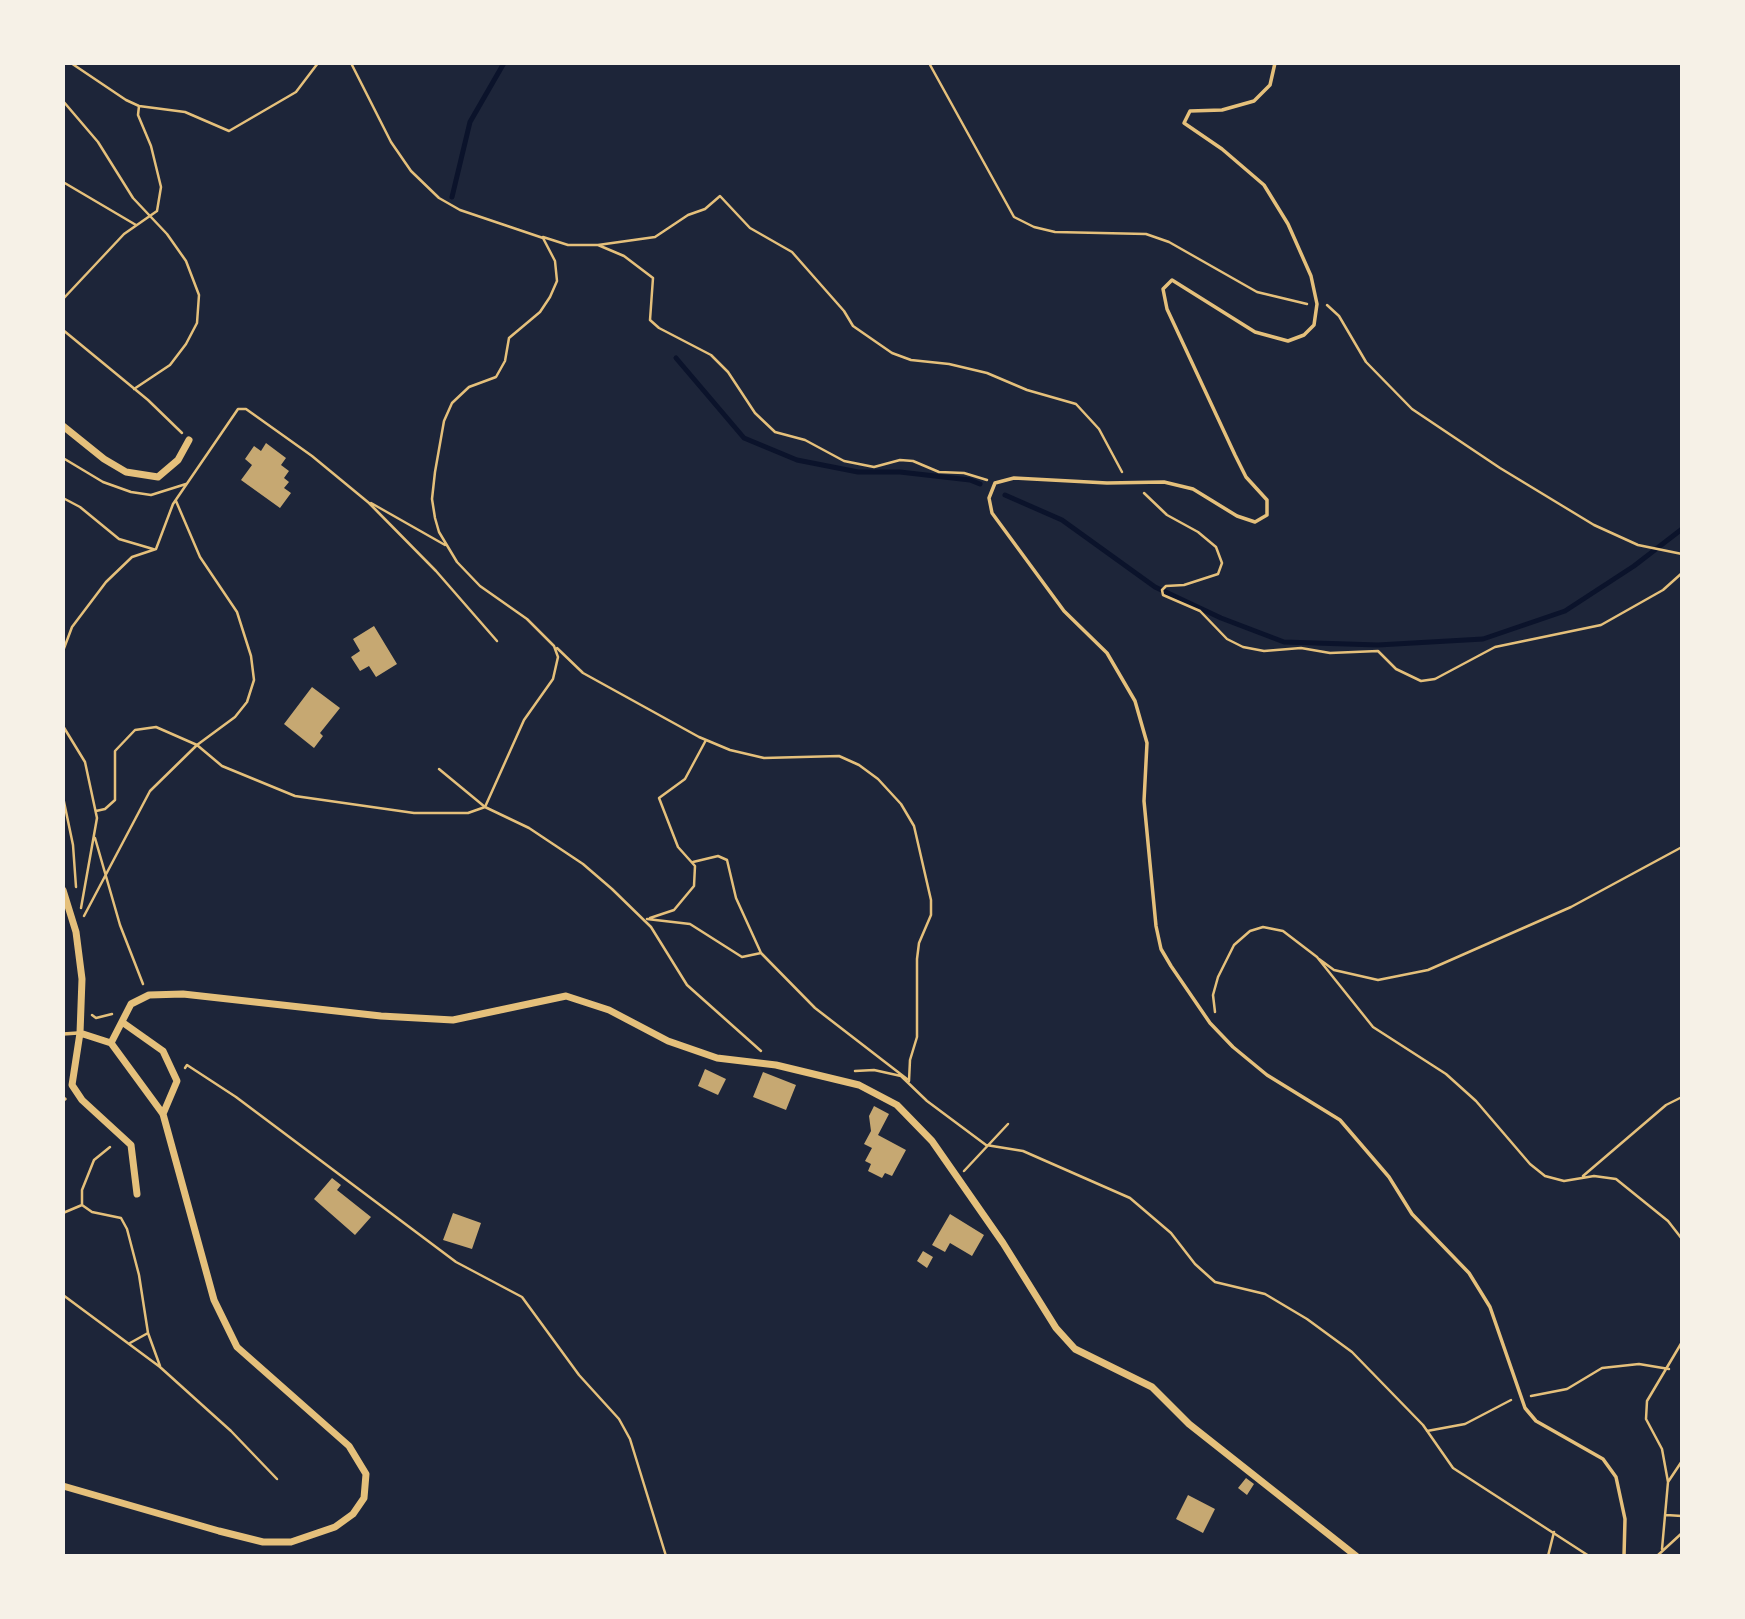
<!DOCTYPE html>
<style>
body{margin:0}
#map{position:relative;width:1745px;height:1619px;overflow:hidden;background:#14213d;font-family:Manrope,sans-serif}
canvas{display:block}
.frame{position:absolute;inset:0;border:65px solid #f6f1e7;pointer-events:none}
</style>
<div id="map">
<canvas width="1745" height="1619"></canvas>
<div class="frame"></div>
</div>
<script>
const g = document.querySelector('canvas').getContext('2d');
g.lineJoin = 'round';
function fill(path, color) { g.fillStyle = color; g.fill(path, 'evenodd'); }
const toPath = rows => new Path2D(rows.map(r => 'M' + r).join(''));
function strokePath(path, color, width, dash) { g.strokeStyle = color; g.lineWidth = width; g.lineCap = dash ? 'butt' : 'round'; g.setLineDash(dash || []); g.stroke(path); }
const green = toPath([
 [63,63,1682,63,1682,1556,63,1556]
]);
const stream = toPath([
 [452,197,470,122,504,63],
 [676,358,744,438,797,460,858,472,900,472,970,480,980,484],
 [1005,495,1062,520,1155,587,1221,618,1284,642,1378,645,1483,639,1565,611,1634,566,1682,529]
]);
const building = toPath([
 [266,443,286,458,281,465,289,471,284,478,289,482,284,488,291,493,280,508,241,480,252,465,245,459,254,446,261,451],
 [374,626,397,664,376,677,369,666,360,671,351,657,360,651,353,639],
 [312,687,340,708,320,733,323,736,314,748,284,724],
 [705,1069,726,1079,718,1095,698,1086],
 [763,1072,796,1085,786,1110,753,1097],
 [874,1106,889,1114,878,1135,906,1150,892,1176,885,1173,882,1178,868,1171,871,1164,865,1161,872,1148,864,1144,871,1131,869,1116],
 [332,1178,341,1185,337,1190,371,1217,355,1235,314,1199],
 [453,1213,481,1223,472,1249,443,1240],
 [950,1214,984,1235,972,1256,950,1243,945,1252,932,1245],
 [923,1251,933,1257,927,1268,917,1261],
 [1246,1478,1254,1484,1247,1495,1238,1488],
 [1188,1495,1215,1509,1203,1533,1176,1519]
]);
const path = toPath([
 [71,63,126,100,139,106,185,112,229,131,296,92,318,63],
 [351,63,391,142,411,171,439,198,460,210,543,238,555,261,557,281,550,297,540,312,509,338,505,361,496,377,469,387,452,403,444,421,435,472,432,499,435,518,439,532,457,562,480,586,527,619,554,646,558,657,553,679,524,720,485,807],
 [929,63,1014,217,1034,227,1055,232,1146,234,1169,242,1257,292,1307,304],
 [63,101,98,142,133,198,167,234,186,261,199,295,197,323,186,344,170,365,134,389],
 [63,182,136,225],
 [543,237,568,245,598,245,624,256,653,278,650,320,659,328,711,355,728,372,755,413,775,432,805,440,844,461,874,467,900,460,913,461,939,472,964,473,987,480],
 [598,245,655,237,688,215,705,209,720,196,750,228,792,252,844,311,853,326,892,353,911,360,949,364,987,373,1027,390,1076,404,1099,429,1122,472],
 [63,299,124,234,157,211,161,187,151,146,138,115,139,106],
 [1327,305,1339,316,1366,362,1412,409,1500,468,1594,525,1638,545,1682,554],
 [63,330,148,400,182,433],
 [63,458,103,482,131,492,151,495,186,484],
 [1144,493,1167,515,1198,532,1216,547,1222,563,1218,574,1184,585,1166,586,1162,590,1163,595,1200,611,1227,639,1243,647,1264,651,1301,648,1330,653,1378,651,1396,669,1421,681,1435,679,1495,647,1601,625,1663,590,1682,573],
 [63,498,80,507,119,539,153,549],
 [371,503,445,545],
 [557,648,583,673,699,737,730,750,764,758,839,756,859,765,878,779,901,804,914,826,931,900,931,915,919,943,917,959,917,1037,910,1060,909,1081],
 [63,651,72,627,106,582,132,557,156,549,173,504,238,409,246,409,312,456,369,503,436,571,497,641],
 [63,726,85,762,97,818,81,908],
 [439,769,485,807,529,828,583,864,612,889,651,927,687,985,761,1051],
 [63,797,73,845,76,887],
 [96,811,105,809,115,800,115,751,135,730,156,727,197,745,235,717,247,702,254,680,251,656,237,612,200,557,176,501],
 [95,838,120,925,143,984],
 [693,862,718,856,727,860,736,898,761,953],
 [84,916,150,791,197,745,222,766,295,796,414,813,468,813,485,807],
 [650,918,674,910,694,886,695,866,678,847,659,798,685,779,706,740],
 [647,919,690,924,742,957,761,953,815,1008,907,1079],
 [1319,959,1334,970,1378,980,1428,970,1571,907,1682,847],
 [1215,1012,1213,995,1218,977,1234,945,1250,931,1263,927,1283,931,1317,957,1373,1027,1446,1074,1476,1101,1530,1164,1545,1176,1564,1181,1594,1176,1616,1179,1668,1221,1682,1239],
 [92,1015,96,1018,112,1014],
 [185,1068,187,1065,236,1097,456,1262,522,1297,579,1375,619,1419,630,1439,666,1556],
 [855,1071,874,1070,901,1076,927,1101,986,1145,1023,1151,1130,1198,1171,1233,1195,1264,1215,1282,1265,1294,1307,1319,1352,1352,1423,1425,1453,1468,1589,1556],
 [964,1171,1008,1124],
 [1583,1176,1666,1105,1682,1097],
 [82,1205,92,1212,121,1218,127,1229,139,1275,148,1333,160,1366],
 [63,1213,82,1205,82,1190,94,1160,110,1147],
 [63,1295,160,1367,231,1431,277,1479],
 [130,1343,148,1333],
 [1531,1396,1567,1389,1602,1368,1639,1364,1669,1369],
 [1427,1431,1465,1424,1511,1400],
 [1668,1482,1682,1461],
 [1666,1515,1682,1516],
 [1662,1549,1668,1482,1662,1449,1646,1419,1647,1401,1682,1342],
 [1548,1556,1554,1532],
 [1657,1556,1682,1533]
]);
const service = toPath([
 [1275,63,1270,85,1254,101,1222,110,1190,111,1184,123,1222,149,1264,185,1288,224,1311,276,1317,304,1314,325,1304,335,1288,341,1255,332,1172,280,1163,289,1167,309,1235,455,1246,477,1267,500,1267,515,1255,522,1237,516,1193,489,1164,482,1107,483,1014,478,995,483,989,498,992,513,1064,611,1107,653,1135,701,1147,743,1144,801,1156,926,1161,949,1171,966,1210,1023,1233,1047,1267,1075,1340,1120,1389,1177,1412,1214,1469,1273,1490,1307,1525,1408,1536,1421,1603,1459,1616,1477,1625,1519,1624,1556],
 [63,1034,78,1033],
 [63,1100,65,1099]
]);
const minor = toPath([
 [63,426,104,459,126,472,158,477,178,460,189,440],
 [63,890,76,932,82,979,80,1033,72,1085,82,1100,131,1145,137,1194],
 [122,1022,163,1051,177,1081,163,1114],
 [111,1043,131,1004,149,995,183,994,381,1016,453,1020,566,996,609,1010,668,1041,717,1058,776,1065,859,1085,897,1105,932,1141,1003,1243,1056,1328,1075,1349,1152,1387,1189,1424,1356,1556],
 [63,1486,219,1531,263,1542,291,1542,335,1527,353,1514,364,1498,366,1474,349,1446,237,1347,214,1300,163,1114,111,1043,80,1033]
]);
fill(green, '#1d2539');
strokePath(stream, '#0b132b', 5);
fill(building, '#c6a872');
strokePath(path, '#e5c07b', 2.5);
strokePath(service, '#e5c07b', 3.5);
strokePath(minor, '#e5c07b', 7);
</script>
